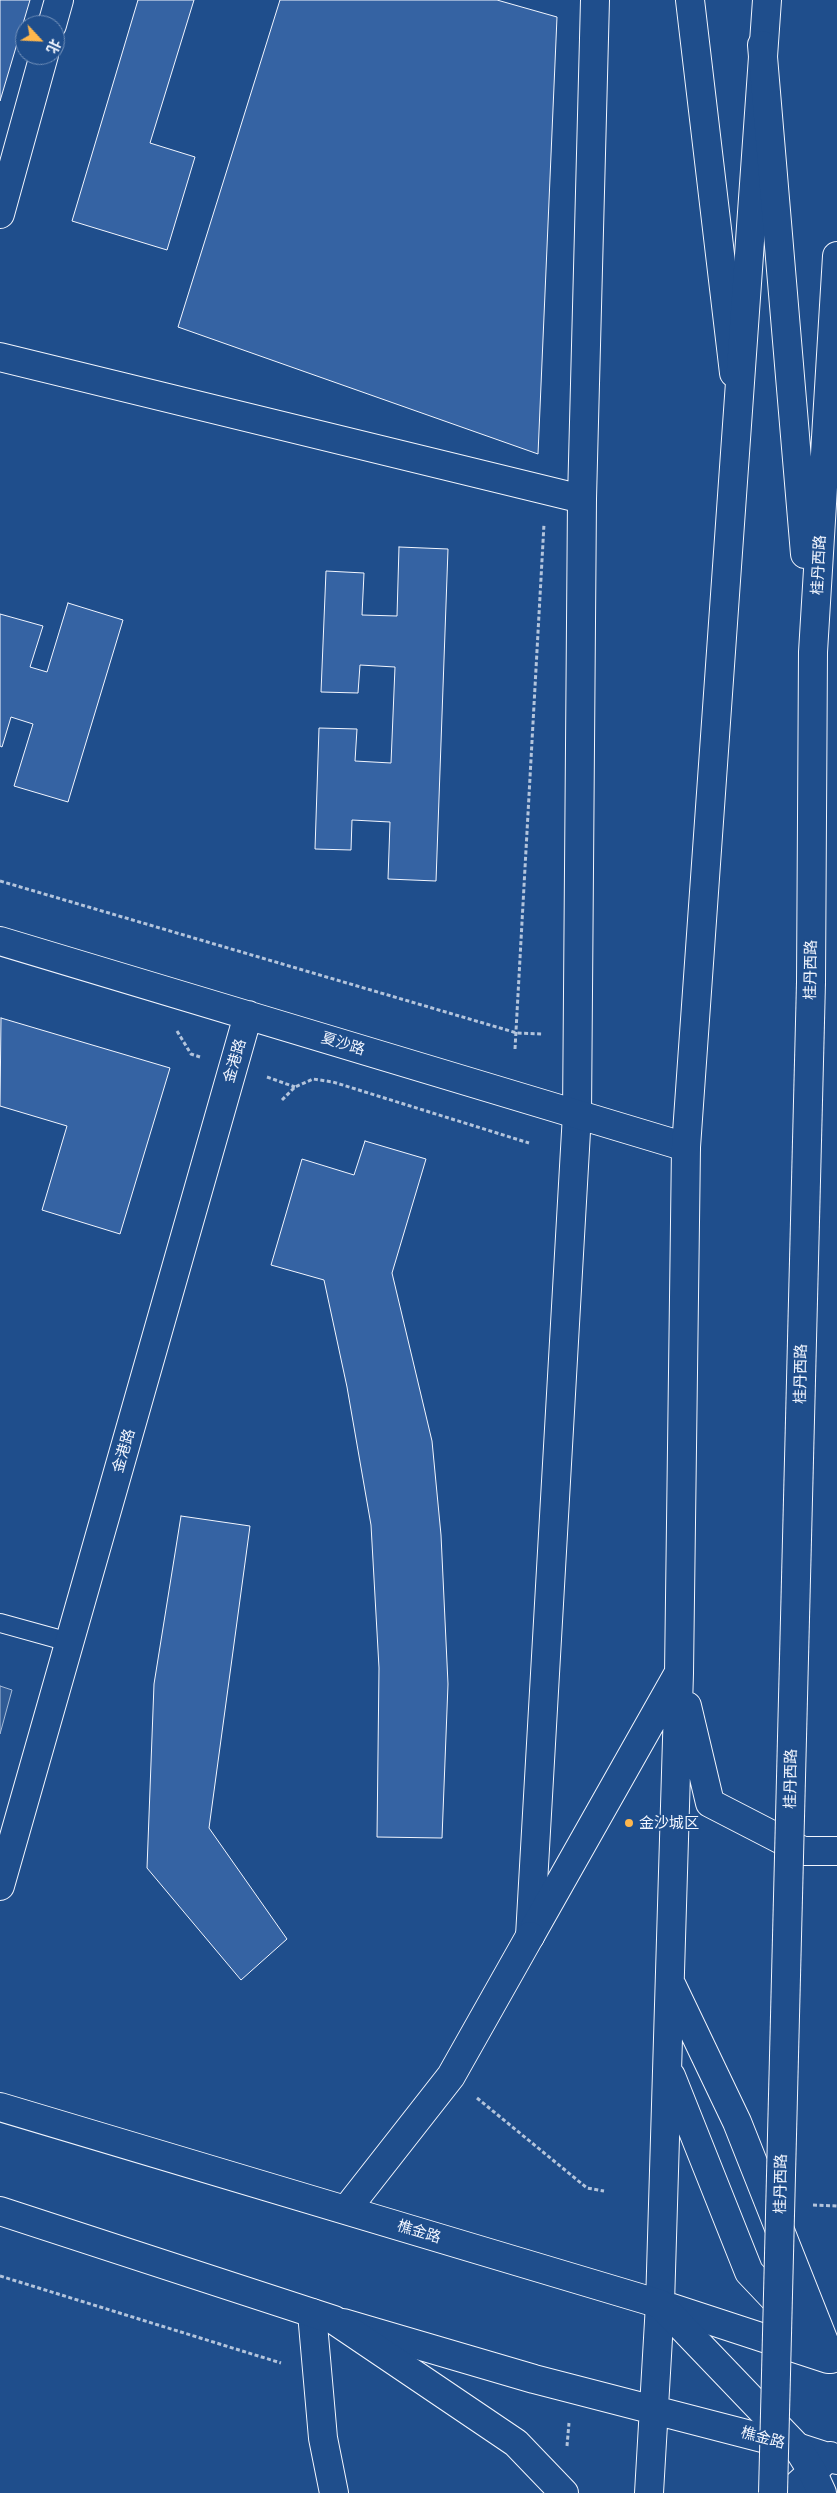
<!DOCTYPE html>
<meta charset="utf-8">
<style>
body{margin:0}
#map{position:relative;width:837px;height:2493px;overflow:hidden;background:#1f4e8c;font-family:"Alegreya Sans","Noto Sans SC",sans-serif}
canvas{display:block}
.north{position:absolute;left:15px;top:15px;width:50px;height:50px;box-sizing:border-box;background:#1f4e8c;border:1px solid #7391ba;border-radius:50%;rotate:115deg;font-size:14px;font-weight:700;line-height:20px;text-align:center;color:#f2f6ff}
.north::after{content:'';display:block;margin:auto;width:18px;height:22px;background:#ffb74d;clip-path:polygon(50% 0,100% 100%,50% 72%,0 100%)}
</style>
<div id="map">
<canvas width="837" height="2493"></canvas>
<div class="north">北</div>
</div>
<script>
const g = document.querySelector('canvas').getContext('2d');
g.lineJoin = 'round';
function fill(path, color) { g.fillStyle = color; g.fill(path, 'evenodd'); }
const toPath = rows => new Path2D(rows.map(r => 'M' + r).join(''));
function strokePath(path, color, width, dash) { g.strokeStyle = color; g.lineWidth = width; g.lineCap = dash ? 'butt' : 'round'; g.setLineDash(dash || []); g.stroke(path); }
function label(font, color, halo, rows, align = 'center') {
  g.font = font + ' "Alegreya Sans","Noto Sans SC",sans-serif'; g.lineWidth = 4; g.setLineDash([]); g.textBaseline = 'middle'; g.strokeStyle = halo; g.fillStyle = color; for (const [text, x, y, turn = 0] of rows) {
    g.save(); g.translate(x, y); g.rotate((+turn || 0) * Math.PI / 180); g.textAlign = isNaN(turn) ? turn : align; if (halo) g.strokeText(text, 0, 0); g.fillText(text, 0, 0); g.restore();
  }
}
const built = toPath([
 [0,1686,12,1690,0,1734,0,1686]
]);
const building = toPath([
 [0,0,30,0,0,101,0,0],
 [138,0,194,0,150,143,195,157,167,250,72,221,138,0],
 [280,0,497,0,557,17,538,454,178,327,280,0],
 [399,547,448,549,436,881,388,879,390,822,352,820,351,850,315,849,319,728,357,729,355,761,391,763,395,667,360,665,358,693,321,692,326,571,364,573,362,615,397,616,399,547],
 [68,603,123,620,68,802,14,786,33,724,11,717,2,747,0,746,0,614,43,626,30,667,47,672,68,603],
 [1,1018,170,1068,120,1234,42,1210,67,1126,0,1106,1,1018],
 [365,1141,426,1159,392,1273,432,1441,441,1535,448,1684,442,1838,377,1837,379,1668,371,1525,347,1387,324,1280,271,1265,302,1159,354,1175,365,1141],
 [181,1516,250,1526,209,1828,287,1939,241,1980,147,1868,154,1684,181,1516]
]);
const path = toPath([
 [0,881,517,1033,543,1034],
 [177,1031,191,1054,200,1057],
 [515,1049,544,524],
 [267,1077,295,1087],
 [282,1100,295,1087,313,1079,333,1082,529,1143],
 [477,2098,587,2188,604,2191],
 [813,2205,837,2206],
 [0,2276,281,2363],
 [567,2446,569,2423]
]);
const service = toPath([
 [0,1623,69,1642]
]);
const minor = toPath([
 [690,0,734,373],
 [52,25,59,0],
 [0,214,44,55],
 [0,357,582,499],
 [530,1936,577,1114,582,499,595,0],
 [312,2313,323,2438,334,2493]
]);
const tertiary = toPath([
 [0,941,686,1147],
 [0,1886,248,1015]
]);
const primary = toPath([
 [687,1706,710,1803,803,1851,837,1851],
 [530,1936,677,1676],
 [672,1986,737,2122,831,2359],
 [671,2076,749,2272,822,2349],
 [660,2304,828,2359],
 [343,2323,534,2379,797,2447,837,2460],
 [649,2493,660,2304,679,1673,686,1147,767,0],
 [789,2493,830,2456]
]);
const trunk = toPath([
 [762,45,805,554],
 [811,982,813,652,837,256],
 [0,2107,660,2304,797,2447,812,2471,822,2493],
 [346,2210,451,2076,530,1936],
 [0,2211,334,2320,516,2443,564,2493]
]);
const trunkBridge = toPath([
 [773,2493,811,982]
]);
const markers = [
 [629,1823,5,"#ffb74d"]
];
const streetNames = [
 ["桂丹西路",819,565,-87],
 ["桂丹西路",811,970,-89],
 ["夏沙路",343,1044,17],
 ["金港路",235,1061,-74],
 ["桂丹西路",801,1374,-89],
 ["金港路",124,1451,-74],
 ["桂丹西路",791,1779,-89],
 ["桂丹西路",781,2184,-89],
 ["樵金路",419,2232,17],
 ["樵金路",763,2438,15]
];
const poiNames = [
 ["金沙城区",639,1823]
];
fill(built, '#305b95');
strokePath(built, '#a8bbd7', 1);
fill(building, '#3563a3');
strokePath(building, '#f2f6ff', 1);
strokePath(service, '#f2f6ff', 20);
strokePath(minor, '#f2f6ff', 30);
strokePath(tertiary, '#f2f6ff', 30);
strokePath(primary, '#f2f6ff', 30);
strokePath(trunk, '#f2f6ff', 30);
strokePath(path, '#b3c4dc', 3, [4, 2.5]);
strokePath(service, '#1f4e8c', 18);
strokePath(minor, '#1f4e8c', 28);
strokePath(tertiary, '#1f4e8c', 28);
strokePath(primary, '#1f4e8c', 28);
strokePath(trunk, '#1f4e8c', 28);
strokePath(trunkBridge, '#f2f6ff', 30, []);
strokePath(trunkBridge, '#1f4e8c', 28);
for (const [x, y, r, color] of markers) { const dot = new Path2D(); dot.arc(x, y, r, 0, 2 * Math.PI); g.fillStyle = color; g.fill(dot); strokePath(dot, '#1f4e8c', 2); }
label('15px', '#f2f6ff', '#1f4e8c', streetNames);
label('15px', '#f2f6ff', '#1f4e8c', poiNames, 'left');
</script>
